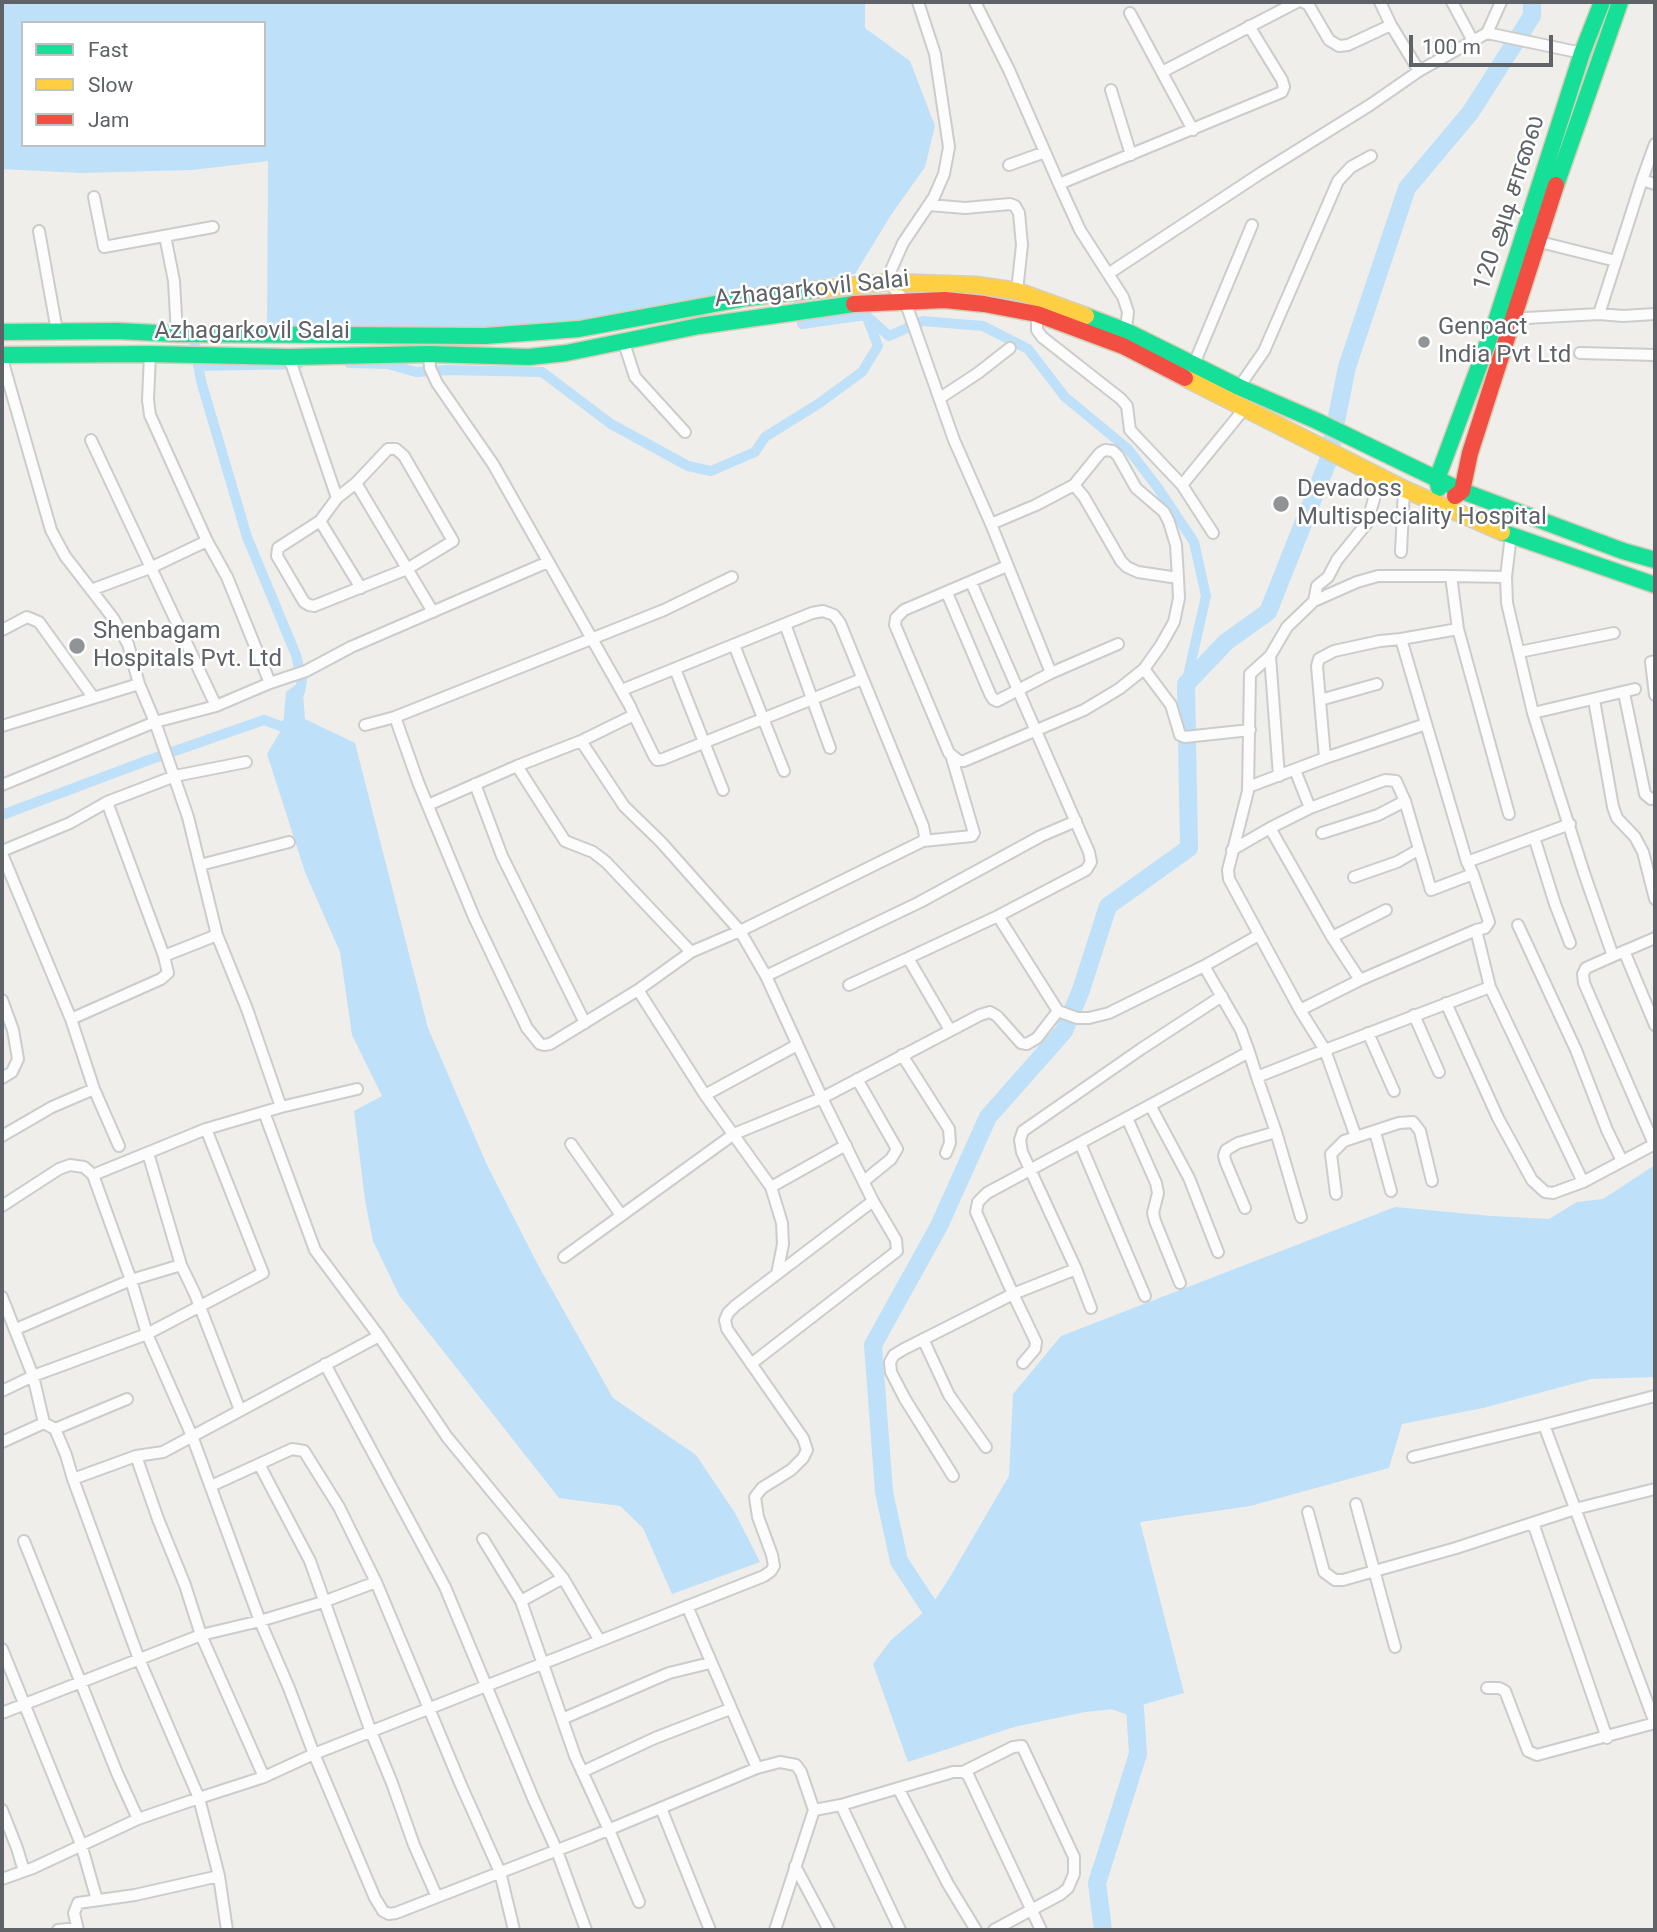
<!DOCTYPE html>
<meta charset="utf-8">
<style>
body{margin:0}
#map{position:relative;width:1657px;height:1932px;overflow:hidden;background:#efeeea;font-family:Roboto,sans-serif}
canvas{display:block}
.frame{position:absolute;inset:0;border:4px solid #5f6368;pointer-events:none}
.legend{position:absolute;left:21px;top:21px;width:245px;height:126px;box-sizing:border-box;background:#fff;border:2px solid #bfc1c3;margin:0;padding:9px 12px;list-style:none;font-size:21px;color:#5f6368}
.legend li{display:flex;align-items:center;gap:14px;height:35px}
.legend b{width:35px;border:2px solid #bfc1c3}
.scale{position:absolute;left:1409px;top:35px;width:144px;height:32px;box-sizing:border-box;border:4px solid #5f6368;border-top:0;padding-left:9px;font-size:21px;line-height:24px;white-space:nowrap;color:#5f6368;-webkit-text-stroke:5px #fff;paint-order:stroke}
</style>
<div id="map">
<canvas width="1657" height="1932"></canvas>
<div class="frame"></div>
<ul class="legend">
<li><b style="height:9px;background:#16e098"></b>Fast</li>
<li><b style="height:9px;background:#ffcf43"></b>Slow</li>
<li><b style="height:9px;background:#f24e42"></b>Jam</li>
</ul>
<div class="scale">100 m</div>
</div>
<script>
const g = document.querySelector('canvas').getContext('2d');
g.lineJoin = 'round';
function fill(path, color) { g.fillStyle = color; g.fill(path, 'evenodd'); }
const toPath = rows => new Path2D(rows.map(r => 'M' + r).join(''));
function strokePath(path, color, width, dash) { g.strokeStyle = color; g.lineWidth = width; g.lineCap = dash ? 'butt' : 'round'; g.setLineDash(dash || []); g.stroke(path); }
function label(font, color, halo, rows, align = 'center') {
  g.font = font + ' Roboto,"Noto Sans Tamil",sans-serif'; g.lineWidth = 5; g.setLineDash([]); g.textBaseline = 'middle'; g.strokeStyle = halo; g.fillStyle = color; for (const [text, x, y, turn = 0] of rows) {
    g.save(); g.translate(x, y); g.rotate((+turn || 0) * Math.PI / 180); g.textAlign = isNaN(turn) ? turn : align; if (halo) g.strokeText(text, 0, 0); g.fillText(text, 0, 0); g.restore();
  }
}
const water = toPath([
 [2,2,865,2,865,28,910,61,935,126,925,167,891,215,855,274,693,299,569,324,491,331,267,327,268,161,192,170,81,173,2,169],
 [23,23,264,23,264,145,23,145],
 [302,680,305,719,355,743,428,1028,487,1165,538,1265,613,1398,696,1455,735,1513,760,1562,672,1594,643,1528,620,1506,559,1498,399,1295,373,1241,365,1200,354,1111,382,1096,352,1035,340,952,305,872,267,754,283,727,286,692],
 [1655,1165,1655,1377,1591,1379,1483,1408,1402,1424,1389,1468,1250,1506,1140,1522,1184,1693,1134,1707,1085,1712,1014,1727,908,1762,873,1664,891,1640,930,1607,947,1582,1009,1476,1013,1394,1061,1336,1395,1207,1491,1216,1549,1219,1577,1202,1603,1199]
]);
const canal = toPath([
 [869,318,889,336,923,321,983,326,1028,349,1065,397,1128,449,1158,488,1194,542,1206,596,1186,684],
 [192,330,201,381,247,537,296,655,302,680,300,692],
 [349,363,388,364,416,372,447,370,542,372,611,424,688,466,711,471,755,452,765,437,818,404,862,372,878,346,866,315,802,324,797,290],
 [198,366,299,364],
 [2,815,146,761,264,720,283,727,292,719]
]);
const river = toPath([
 [946,1622,935,1616,899,1561,884,1492,873,1345,939,1226,988,1117,1064,1031,1081,990,1108,906,1189,848,1186,684,1226,642,1268,612,1328,461,1347,367,1407,188,1470,113,1532,16,1532,2],
 [1103,1930,1097,1883,1138,1754,1135,1708,1110,1699]
]);
const street = toPath([
 [918,2,935,54,949,147,944,174,934,197,903,243,891,270,888,282,905,301,954,440,991,524,1051,673,1018,690,1089,852,1091,862,1086,870,998,916,1058,1011],
 [975,2,1009,70,1059,184],
 [1303,2,1308,4,1329,40,1339,46,1348,45,1391,25,1419,71,1487,33,1582,53],
 [1380,2,1391,25],
 [1452,2,1473,41],
 [1130,13,1193,130],
 [1487,33,1501,2],
 [1162,72,1297,2],
 [1111,90,1131,155],
 [1655,144,1642,180,1655,184],
 [1009,165,1045,152],
 [1642,180,1599,314,1623,316,1655,314],
 [94,197,104,247,213,227],
 [929,205,965,208,1010,204,1015,206,1019,213,1022,245,1017,291],
 [39,231,57,331],
 [165,236,174,281,177,334],
 [1536,241,1616,261],
 [1108,274,1261,173,1370,105,1419,71],
 [1037,314,1037,330,1042,337,1121,399,1127,406,1130,430,1182,485,1213,533],
 [1508,319,1599,314],
 [1125,336,1128,312,1123,297,1080,230,1059,184,1282,92,1284,87,1282,80,1249,26],
 [624,343,635,377,685,432],
 [1580,353,1655,355],
 [150,354,148,400,150,415,207,541,227,577,270,683],
 [429,354,430,368,437,383,493,464,630,706,634,715,581,741,624,806,661,842,740,931,766,976,822,1098,734,1134,564,1257],
 [289,357,337,498],
 [2,359,51,530,65,556,113,618,128,644,139,684,155,722,188,817,217,935,247,1009,281,1107,206,1129,93,1175,84,1167,70,1165,59,1169,2,1206],
 [1194,364,1252,225],
 [1239,387,1264,351,1338,181,1351,167,1371,156],
 [940,398,978,373,1010,348],
 [91,440,216,706],
 [388,449,396,449,404,456,453,541,407,569,314,606,309,605,304,602,277,556,278,548,320,521,337,498,356,483,388,449],
 [1380,478,1367,523,1337,560,1328,577,1317,586,1314,601,1287,627,1270,656,1250,674,1248,791,1228,870,1229,879,1300,1010,1325,1050,1490,987],
 [356,483,433,612],
 [1074,485,1100,453,1105,450,1113,451,1118,456,1136,488,1164,512,1169,522,1176,545,1178,578],
 [1182,485,1244,409],
 [320,521,361,588],
 [991,524,1036,505,1074,485,1084,497,1121,561,1127,567,1138,572,1178,578,1179,598,1174,622,1161,645,1144,669,1119,689,1084,710,964,761,959,761,949,753,895,625,896,618,904,610,1007,566],
 [1511,535,1506,577,1507,603,1533,713,1584,873,1613,956,1655,938],
 [1401,552,1404,489],
 [91,590,150,568,207,541],
 [947,593,990,694,993,699,997,701,1018,690,971,582],
 [1314,601,1357,582,1378,576,1451,576],
 [785,624,830,748],
 [1458,629,1509,814],
 [2,630,27,617,39,622,93,697],
 [734,645,784,771],
 [1519,652,1614,633],
 [1270,656,1279,776],
 [1655,661,1651,662,1655,695],
 [675,669,723,790],
 [1144,669,1171,705,1180,735,1185,737,1250,730],
 [1051,673,1118,644],
 [1624,693,1645,794,1651,799,1655,798],
 [1320,700,1377,684],
 [1594,700,1613,807,1617,818,1635,837,1643,852,1655,899],
 [1533,713,1635,689],
 [634,715,654,756,657,760,663,759,862,679],
 [395,717,418,782,474,917,527,1028,540,1044,544,1045,550,1044,638,990,691,952,740,931,923,841,925,836,923,826,840,623,834,615,823,611,812,613,622,690],
 [365,725,395,717,664,610,732,577],
 [2,726,139,684],
 [1325,758,1426,724],
 [517,766,565,841,593,852,606,862,691,952],
 [1295,770,1310,808],
 [475,784,502,856,585,1023],
 [2,785,155,722,216,706,270,683,306,671,351,647,548,562],
 [1248,787,1325,758,1317,666,1319,659,1334,651,1380,641,1401,639],
 [428,805,517,766,581,741],
 [1270,828,1310,808,1385,780,1396,781,1405,801,1431,890,1473,874,1489,922,1485,928,1476,930],
 [1322,833,1378,815,1405,801],
 [1534,837,1555,904,1570,943],
 [923,841,972,836,974,833,952,758],
 [1232,850,1270,828,1332,937,1360,980],
 [2,851,70,823,107,802,175,776,246,762],
 [2,854,71,1019,94,1089,119,1146],
 [1467,862,1570,824],
 [200,865,289,842],
 [1473,874,1467,862,1401,639,1458,629,1451,576,1506,577],
 [1354,877,1397,862,1418,850],
 [1518,925,1576,1050,1607,1130,1622,1161],
 [1332,937,1386,910],
 [1624,951,1655,1025],
 [164,956,217,935],
 [1613,956,1586,968,1583,974,1584,983,1654,1144],
 [766,976,920,902,1041,836,1076,821],
 [849,985,908,958],
 [638,990,705,1095,771,1187,782,1223,783,1244,777,1274],
 [2,1000,13,1030,18,1059,12,1072,2,1078],
 [1446,1003,1498,1118,1532,1180,1545,1192,1553,1193,1583,1182,1655,1144],
 [1300,1010,1360,980,1476,930,1490,987,1583,1182],
 [1414,1015,1439,1072],
 [71,1019,161,979,168,973,164,956,107,802],
 [950,1030,908,958,998,916],
 [1368,1033,1394,1091],
 [1249,1052,1241,1030,1204,966,1259,935],
 [902,1055,949,1129,950,1143,946,1153],
 [1257,1077,1276,1132,1301,1217],
 [857,1079,897,1149,891,1159,864,1181],
 [705,1095,797,1045],
 [1150,1105,1189,1178,1218,1252],
 [281,1107,357,1089],
 [264,1112,315,1250,379,1336,447,1437,563,1578,600,1641],
 [1127,1118,1156,1183,1158,1193,1153,1213,1155,1221,1180,1283],
 [1375,1132,1391,1191],
 [2,1136,52,1107,94,1089],
 [1356,1137,1399,1123,1413,1122,1420,1131,1432,1181],
 [1080,1143,1145,1296],
 [571,1144,621,1215],
 [148,1153,181,1265,195,1294,240,1410],
 [93,1175,131,1280,147,1334,192,1436,260,1621,289,1688,314,1754,764,1576,771,1571,774,1566,772,1555,758,1517,755,1497,762,1488,791,1470,803,1458,807,1450,803,1438,727,1329,725,1320,728,1313,735,1306,873,1201],
 [771,1187,846,1145],
 [1245,1208,1226,1163,1224,1156,1226,1150,1238,1143,1276,1132],
 [1076,1269,1091,1308],
 [2,1297,33,1376,44,1423,55,1429,66,1455,73,1479,139,1659,199,1798,264,1777,314,1754,375,1898,383,1911,389,1914,396,1913,591,1837,757,1768,780,1762,796,1765,801,1772,814,1810,841,1805,953,1772,963,1772,968,1775,1041,1930],
 [16,1329,131,1280,181,1265],
 [923,1339,949,1395,986,1447],
 [1023,1363,1035,1349,1036,1342,1013,1294,1076,1269,1022,1152,1020,1140,1023,1131,1141,1049,1222,996],
 [325,1364,445,1587,533,1798,557,1851,586,1930],
 [751,1364,897,1251,896,1240,873,1201,822,1098,980,1015,990,1012,997,1016,1021,1043,1027,1044,1037,1038,1058,1011,1077,1018,1089,1018,1109,1013,1204,966],
 [2,1391,33,1376,147,1334,263,1273,206,1129],
 [1544,1425,1655,1396],
 [55,1429,127,1399],
 [2,1442,44,1423],
 [136,1456,158,1519,185,1585,201,1635,264,1777],
 [1413,1457,1544,1425,1655,1723],
 [259,1464,310,1561,371,1732,392,1783,414,1845,437,1897],
 [953,1476,905,1399,891,1372,890,1362,894,1355,904,1349,1013,1294,976,1212,978,1202,987,1193,1249,1052,1257,1077,1325,1050,1356,1137,1344,1141,1331,1154,1336,1194],
 [73,1479,136,1456,163,1452,379,1336],
 [1356,1504,1395,1647],
 [1308,1512,1324,1572,1335,1580,1343,1580,1456,1548,1575,1509,1655,1489],
 [1533,1523,1607,1738],
 [483,1539,521,1601,575,1756,609,1830,639,1902],
 [24,1541,117,1773,138,1819],
 [376,1582,461,1785,500,1872,514,1930],
 [521,1601,563,1578],
 [687,1606,757,1768],
 [2,1649,81,1844,97,1900],
 [1487,1688,1499,1688,1505,1691,1528,1751,1537,1755,1655,1723],
 [2,1713,201,1635,260,1621,323,1602,376,1582,339,1507,304,1451,292,1449,211,1486],
 [562,1719,669,1673,710,1663],
 [582,1772,655,1738,730,1709],
 [963,1772,1013,1747,1022,1746,1074,1857,1074,1874,1068,1888,1061,1894,994,1930],
 [898,1788,948,1884,976,1930],
 [841,1805,900,1930],
 [661,1808,710,1930],
 [2,1810,17,1848,24,1871],
 [795,1866,829,1930],
 [2,1879,33,1868,138,1819,199,1798,219,1876,227,1930],
 [58,1930,77,1928],
 [78,1930,74,1913,78,1903,135,1895,219,1876],
 [775,1930,814,1810]
]);
const fast = toPath([
 [1556,185,1620,2],
 [1086,316,1126,331,1239,387,1317,421,1462,491,1623,551,1655,560],
 [2,332,117,331,177,334,485,336,579,329,747,298,822,289],
 [2,355,150,354,289,357,429,354,529,357,566,353,699,326,854,304],
 [1439,488,1437,479,1497,318,1582,53,1602,2],
 [1502,532,1655,585]
]);
const slow = toPath([
 [822,289,888,282,976,285,1017,291,1086,316],
 [1185,378,1404,489,1502,532]
]);
const jam = toPath([
 [854,304,945,300,984,304,1037,314,1123,346,1185,378],
 [1455,496,1462,491,1470,453,1556,185]
]);
const markers = [
 [1424,342,7,"#919496"],
 [1281,504,9,"#919496"],
 [77,646,9,"#919496"]
];
const streetNames = [
 ["120 அடி சாலை",1510,203,-72],
 ["Azhagarkovil Salai",812,290,-6],
 ["Azhagarkovil Salai",252,332]
];
const poiNames = [
 ["Genpact",1438,328],
 ["India Pvt Ltd",1438,356],
 ["Devadoss",1297,490],
 ["Multispeciality Hospital",1297,518],
 ["Shenbagam",93,632],
 ["Hospitals Pvt. Ltd",93,660]
];
fill(water, '#bfe0f9');
strokePath(canal, '#bfe0f9', 10);
strokePath(river, '#bfe0f9', 18);
strokePath(street, '#cbcccc', 14);
strokePath(fast, '#d7ceb8', 19);
strokePath(slow, '#d7ceb8', 19);
strokePath(jam, '#d7ceb8', 19);
strokePath(street, '#fdfcfc', 10);
strokePath(fast, '#16e098', 16);
strokePath(slow, '#ffcf43', 16);
strokePath(jam, '#f24e42', 16);
for (const [x, y, r, color] of markers) { const dot = new Path2D(); dot.arc(x, y, r, 0, 2 * Math.PI); g.fillStyle = color; g.fill(dot); strokePath(dot, '#fff', 2.5); }
label('24px', '#5f6368', '#fff', streetNames);
label('24px', '#5f6368', '#fff', poiNames, 'left');
</script>
